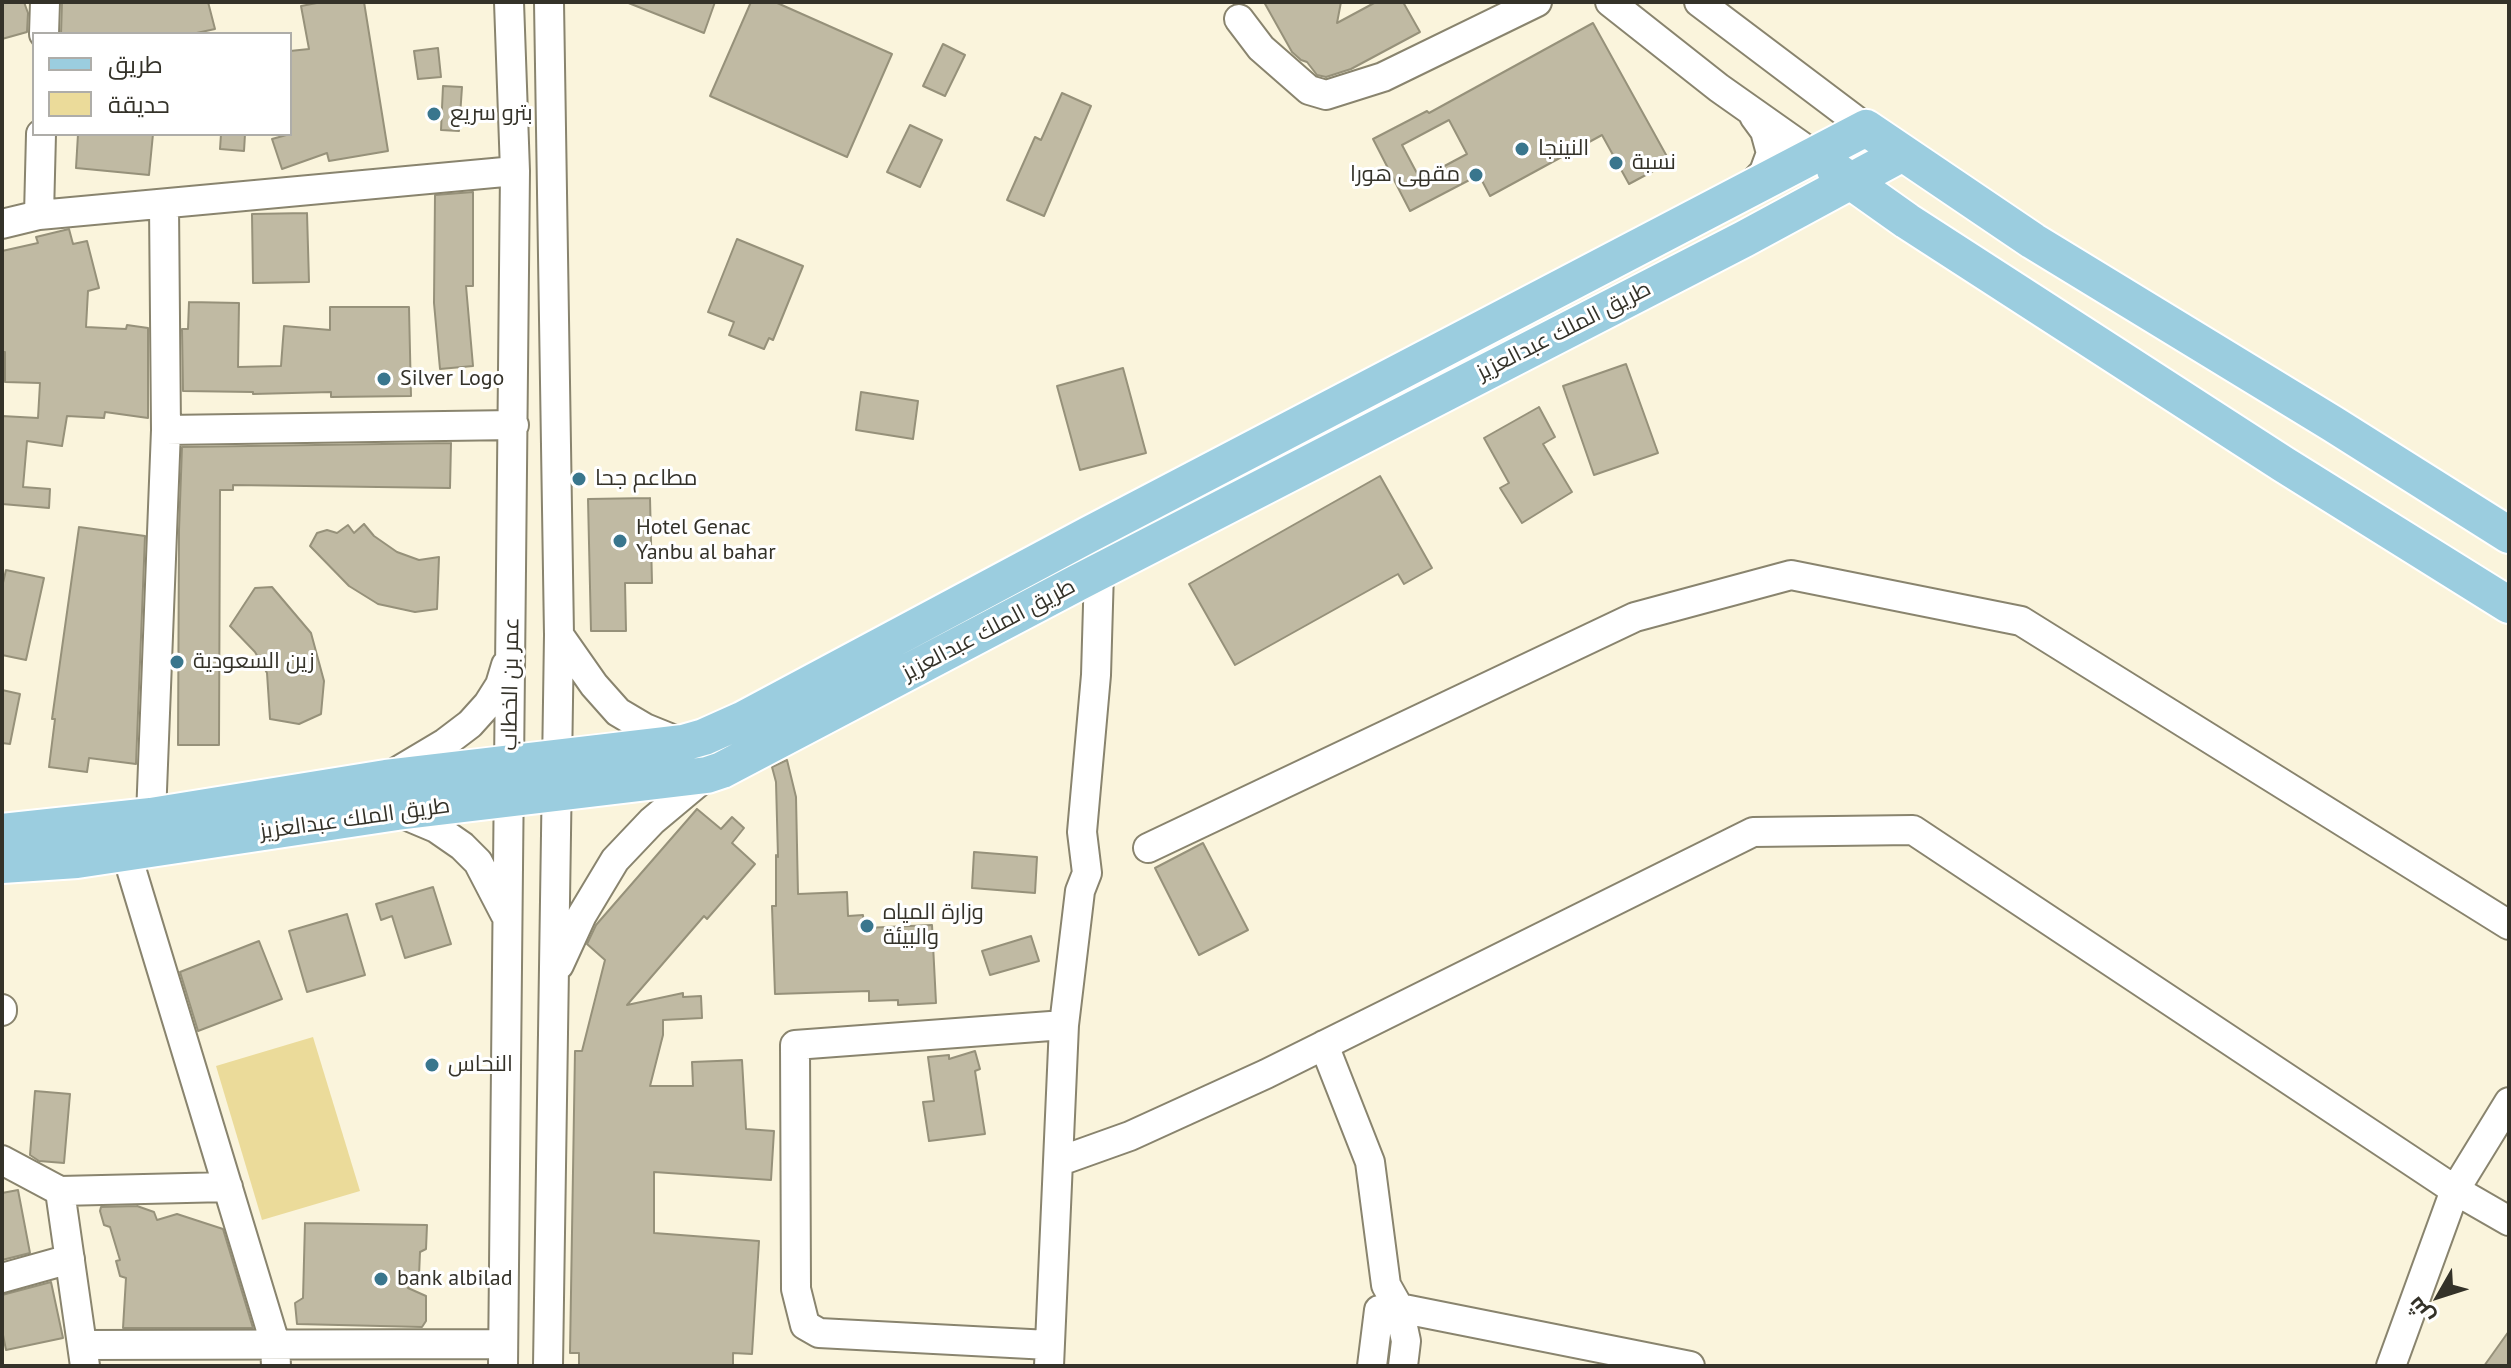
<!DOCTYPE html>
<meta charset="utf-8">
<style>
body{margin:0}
#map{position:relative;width:2511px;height:1368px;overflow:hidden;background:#faf4dc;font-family:"PT Sans",Cairo,sans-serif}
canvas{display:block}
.frame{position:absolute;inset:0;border:4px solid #343229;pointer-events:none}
.legend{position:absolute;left:32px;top:32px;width:260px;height:104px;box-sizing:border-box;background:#fff;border:2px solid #aeada9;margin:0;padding:10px 14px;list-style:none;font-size:24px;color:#343229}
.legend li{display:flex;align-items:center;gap:16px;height:40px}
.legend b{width:40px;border:2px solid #aeada9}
.north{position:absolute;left:2399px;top:1256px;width:80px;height:80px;-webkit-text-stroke:6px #fff;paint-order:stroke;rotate:231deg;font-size:22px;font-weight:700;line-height:32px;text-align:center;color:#343229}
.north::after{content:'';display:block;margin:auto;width:28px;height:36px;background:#343229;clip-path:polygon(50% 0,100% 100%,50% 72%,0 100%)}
</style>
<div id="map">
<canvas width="2511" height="1368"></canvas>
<div class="frame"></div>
<ul class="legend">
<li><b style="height:10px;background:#9bcddf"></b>طريق</li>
<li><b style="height:22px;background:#ebdb9a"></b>حديقة</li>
</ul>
<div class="north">ش</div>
</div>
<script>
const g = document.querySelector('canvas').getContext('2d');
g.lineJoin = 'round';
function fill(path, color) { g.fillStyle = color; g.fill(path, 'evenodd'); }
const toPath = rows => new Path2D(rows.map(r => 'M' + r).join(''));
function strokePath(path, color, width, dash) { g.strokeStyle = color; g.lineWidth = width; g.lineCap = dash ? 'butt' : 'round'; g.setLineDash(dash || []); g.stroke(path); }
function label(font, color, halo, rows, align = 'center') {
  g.font = font + ' "PT Sans",Cairo,sans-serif'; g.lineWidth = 6; g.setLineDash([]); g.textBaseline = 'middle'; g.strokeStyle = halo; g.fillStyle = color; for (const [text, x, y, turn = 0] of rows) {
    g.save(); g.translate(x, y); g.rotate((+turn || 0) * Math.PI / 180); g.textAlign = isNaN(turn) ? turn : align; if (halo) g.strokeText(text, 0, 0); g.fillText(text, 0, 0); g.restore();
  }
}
const green = toPath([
 [313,1037,360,1191,262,1220,216,1066]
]);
const building = toPath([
 [2,2,24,2,28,13,27,32,2,39,2,2],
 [62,2,208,2,215,29,192,34,61,34,62,2],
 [322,2,364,2,388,151,329,161,327,153,282,169,272,139,290,134,290,51,309,49,301,6,322,2],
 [626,2,715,2,704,33,626,2],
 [751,2,775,2,892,54,847,157,710,96,751,2],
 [1264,2,1341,2,1337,23,1376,2,1403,2,1420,32,1351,69,1326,77,1317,75,1307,62,1301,60,1292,52,1264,2],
 [1593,23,1670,162,1629,184,1602,135,1490,196,1479,175,1410,211,1373,139,1427,111,1429,113,1593,23],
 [1449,120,1467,154,1420,179,1402,145,1449,120],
 [943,44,965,55,945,96,923,86,943,44],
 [438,48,441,77,418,79,414,51,438,48],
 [443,86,462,87,459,131,441,130,443,86],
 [1062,93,1091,106,1044,216,1007,200,1035,137,1041,140,1062,93],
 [910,125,942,140,920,187,887,172,910,125],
 [78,134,153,134,149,175,76,168,78,134],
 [221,134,245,134,244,151,220,149,221,134],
 [473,192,473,286,466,286,473,366,440,369,434,303,435,195,473,192],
 [307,213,309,282,253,283,252,214,307,213],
 [69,229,73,244,87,241,99,288,88,291,86,327,126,329,127,325,148,328,148,418,105,412,104,418,67,416,62,446,27,441,23,487,50,489,49,508,2,504,2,416,38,418,40,383,5,382,5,352,2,352,2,251,38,243,36,237,69,229],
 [737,239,803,266,773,340,769,338,764,349,729,335,734,322,708,312,737,239],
 [189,302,239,303,238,367,281,366,284,326,330,330,330,307,409,307,411,396,331,397,331,392,253,394,253,392,183,391,182,329,188,329,189,302],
 [1626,364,1658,453,1594,475,1563,386,1626,364],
 [1123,368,1146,453,1080,470,1057,386,1123,368],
 [861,392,918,401,913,439,856,430,861,392],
 [1539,407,1555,437,1543,444,1572,492,1522,523,1500,488,1509,483,1484,438,1539,407],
 [451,443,450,488,233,485,233,490,220,490,219,745,178,745,179,530,182,447,451,443],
 [1380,476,1432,568,1404,584,1398,574,1235,665,1189,584,1380,476],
 [650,498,652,583,625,583,626,631,591,631,588,499,650,498],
 [364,524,374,536,397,552,419,560,439,557,437,609,415,612,378,604,349,586,310,546,317,533,327,530,337,533,348,525,354,533,364,524],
 [79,527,145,536,136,764,89,758,87,772,49,767,55,719,52,719,79,527],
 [6,570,44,578,26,660,2,655,2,587,6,570],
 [272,587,311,633,324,681,321,714,299,724,270,719,267,673,255,652,230,626,255,588,272,587],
 [2,690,20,694,10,744,2,743,2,690],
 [787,760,796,797,798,894,847,892,848,916,863,915,864,928,932,925,936,1003,898,1005,898,1000,869,1001,869,991,775,994,772,906,776,906,776,855,778,857,776,782,772,767,787,760],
 [697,809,721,829,732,817,744,828,732,843,755,864,707,919,704,916,627,1005,683,993,683,997,701,996,702,1018,663,1020,663,1035,650,1086,693,1086,692,1062,742,1060,746,1129,774,1131,771,1180,654,1172,654,1233,759,1241,752,1354,733,1353,733,1366,579,1366,579,1353,570,1353,575,1051,582,1051,605,960,587,944,596,925,697,809],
 [1203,843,1248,930,1199,955,1155,868,1203,843],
 [974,852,1037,857,1035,893,972,888,974,852],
 [433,887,451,944,405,958,392,916,381,920,376,904,433,887],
 [347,914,365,975,307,992,289,931,347,914],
 [1031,936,1039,961,990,975,982,951,1031,936],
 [259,941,282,999,198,1031,180,972,259,941],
 [975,1051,980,1069,975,1071,985,1134,929,1141,923,1102,934,1101,928,1057,949,1055,949,1059,975,1051],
 [35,1091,70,1094,64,1163,39,1161,30,1155,35,1091],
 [18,1190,30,1253,2,1260,2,1193,18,1190],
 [137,1206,154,1212,157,1220,177,1214,223,1229,253,1328,123,1328,126,1278,120,1276,116,1261,120,1260,110,1227,104,1225,100,1211,101,1207,137,1206],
 [305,1223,427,1225,426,1249,420,1252,419,1276,408,1288,426,1296,426,1321,422,1327,297,1324,295,1303,303,1298,305,1223],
 [51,1282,63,1338,6,1350,2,1330,2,1295,51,1282],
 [2509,1331,2509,1366,2484,1366,2509,1331]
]);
const minor = toPath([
 [1610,2,1719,88,1814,155],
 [1699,2,1866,128],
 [1239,19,1261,48,1309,90,1326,95,1383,77,1537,2],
 [44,34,45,2],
 [1747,190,1764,172,1771,153,1765,131,1754,116],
 [39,215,41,134],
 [2,224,39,215,515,171],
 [166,430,514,425],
 [559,635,594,685,618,712,645,728,682,743],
 [393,774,445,743,470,724,488,704,500,685,506,665],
 [398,812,436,828,462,846,478,862,505,914],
 [151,816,166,430,164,205],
 [1148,848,1635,617,1791,575,2021,621,2509,925],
 [126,852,275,1343,276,1366],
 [559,965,582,915,615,860,652,821,707,775],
 [2,1009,2,1011],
 [1324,1045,1370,1162,1386,1285,1399,1308,1406,1341,1403,1366],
 [2,1160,60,1191,228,1187],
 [1060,1161,1130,1136,1266,1074,1753,832,1913,830,2455,1190,2509,1221],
 [60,1191,85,1366],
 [2,1278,70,1259],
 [83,1345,503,1344],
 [1049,1345,819,1333,805,1325,796,1289,795,1045,1064,1025],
 [503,1366,515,171,509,2],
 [548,1366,559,635,549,2],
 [1049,1366,1064,1025,1080,891,1087,873,1082,832,1096,675,1099,571],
 [1372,1366,1379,1310,1399,1308,1690,1366],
 [2391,1366,2455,1190,2509,1102]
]);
const major = toPath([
 [1835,170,1907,221,2283,464,2509,605],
 [2,832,151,816,386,778,683,743,704,737,742,720,1088,535,1866,128,2033,241,2333,424,2509,535],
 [2,865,77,860,397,812,707,775,722,770,1077,583,1744,239,1901,154]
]);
const markers = [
 [434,114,8,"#39768d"],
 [1522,149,8,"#39768d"],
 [1616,163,8,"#39768d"],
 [1476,175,8,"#39768d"],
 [384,379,8,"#39768d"],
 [579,479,8,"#39768d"],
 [620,541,8,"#39768d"],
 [177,662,8,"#39768d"],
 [867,926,8,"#39768d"],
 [432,1065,8,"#39768d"],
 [381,1279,8,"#39768d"]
];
const poiNames = [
 ["بترو سريع",450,114],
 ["النينجا",1538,149],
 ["نسبة",1632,163],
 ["مقهى هورا",1460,175,"right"],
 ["Silver Logo",400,379],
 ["مطاعم جحا",595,479],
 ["Hotel Genac",636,528],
 ["Yanbu al bahar",636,553],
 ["زين السعودية",193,662],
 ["وزارة المياه",883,913],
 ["والبيئة",883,938],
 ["النحاس",448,1065],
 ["bank albilad",397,1279]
];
const streetNames = [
 ["طريق الملك عبدالعزيز",1564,331,-27],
 ["طريق الملك عبدالعزيز",989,630,-28],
 ["عمر بن الخطاب",511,684,-89],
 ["طريق الملك عبدالعزيز",355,819,-8]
];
fill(green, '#ebdb9a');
fill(building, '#c0baa3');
strokePath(building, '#96917a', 2);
strokePath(minor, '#89846e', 32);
strokePath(major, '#fff', 40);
strokePath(minor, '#fff', 28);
strokePath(major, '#9bcddf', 36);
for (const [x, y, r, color] of markers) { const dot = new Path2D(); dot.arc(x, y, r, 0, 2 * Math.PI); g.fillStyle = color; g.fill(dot); strokePath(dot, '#fff', 3); }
label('22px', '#343229', '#fff', poiNames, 'left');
label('22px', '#343229', '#fff', streetNames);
</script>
